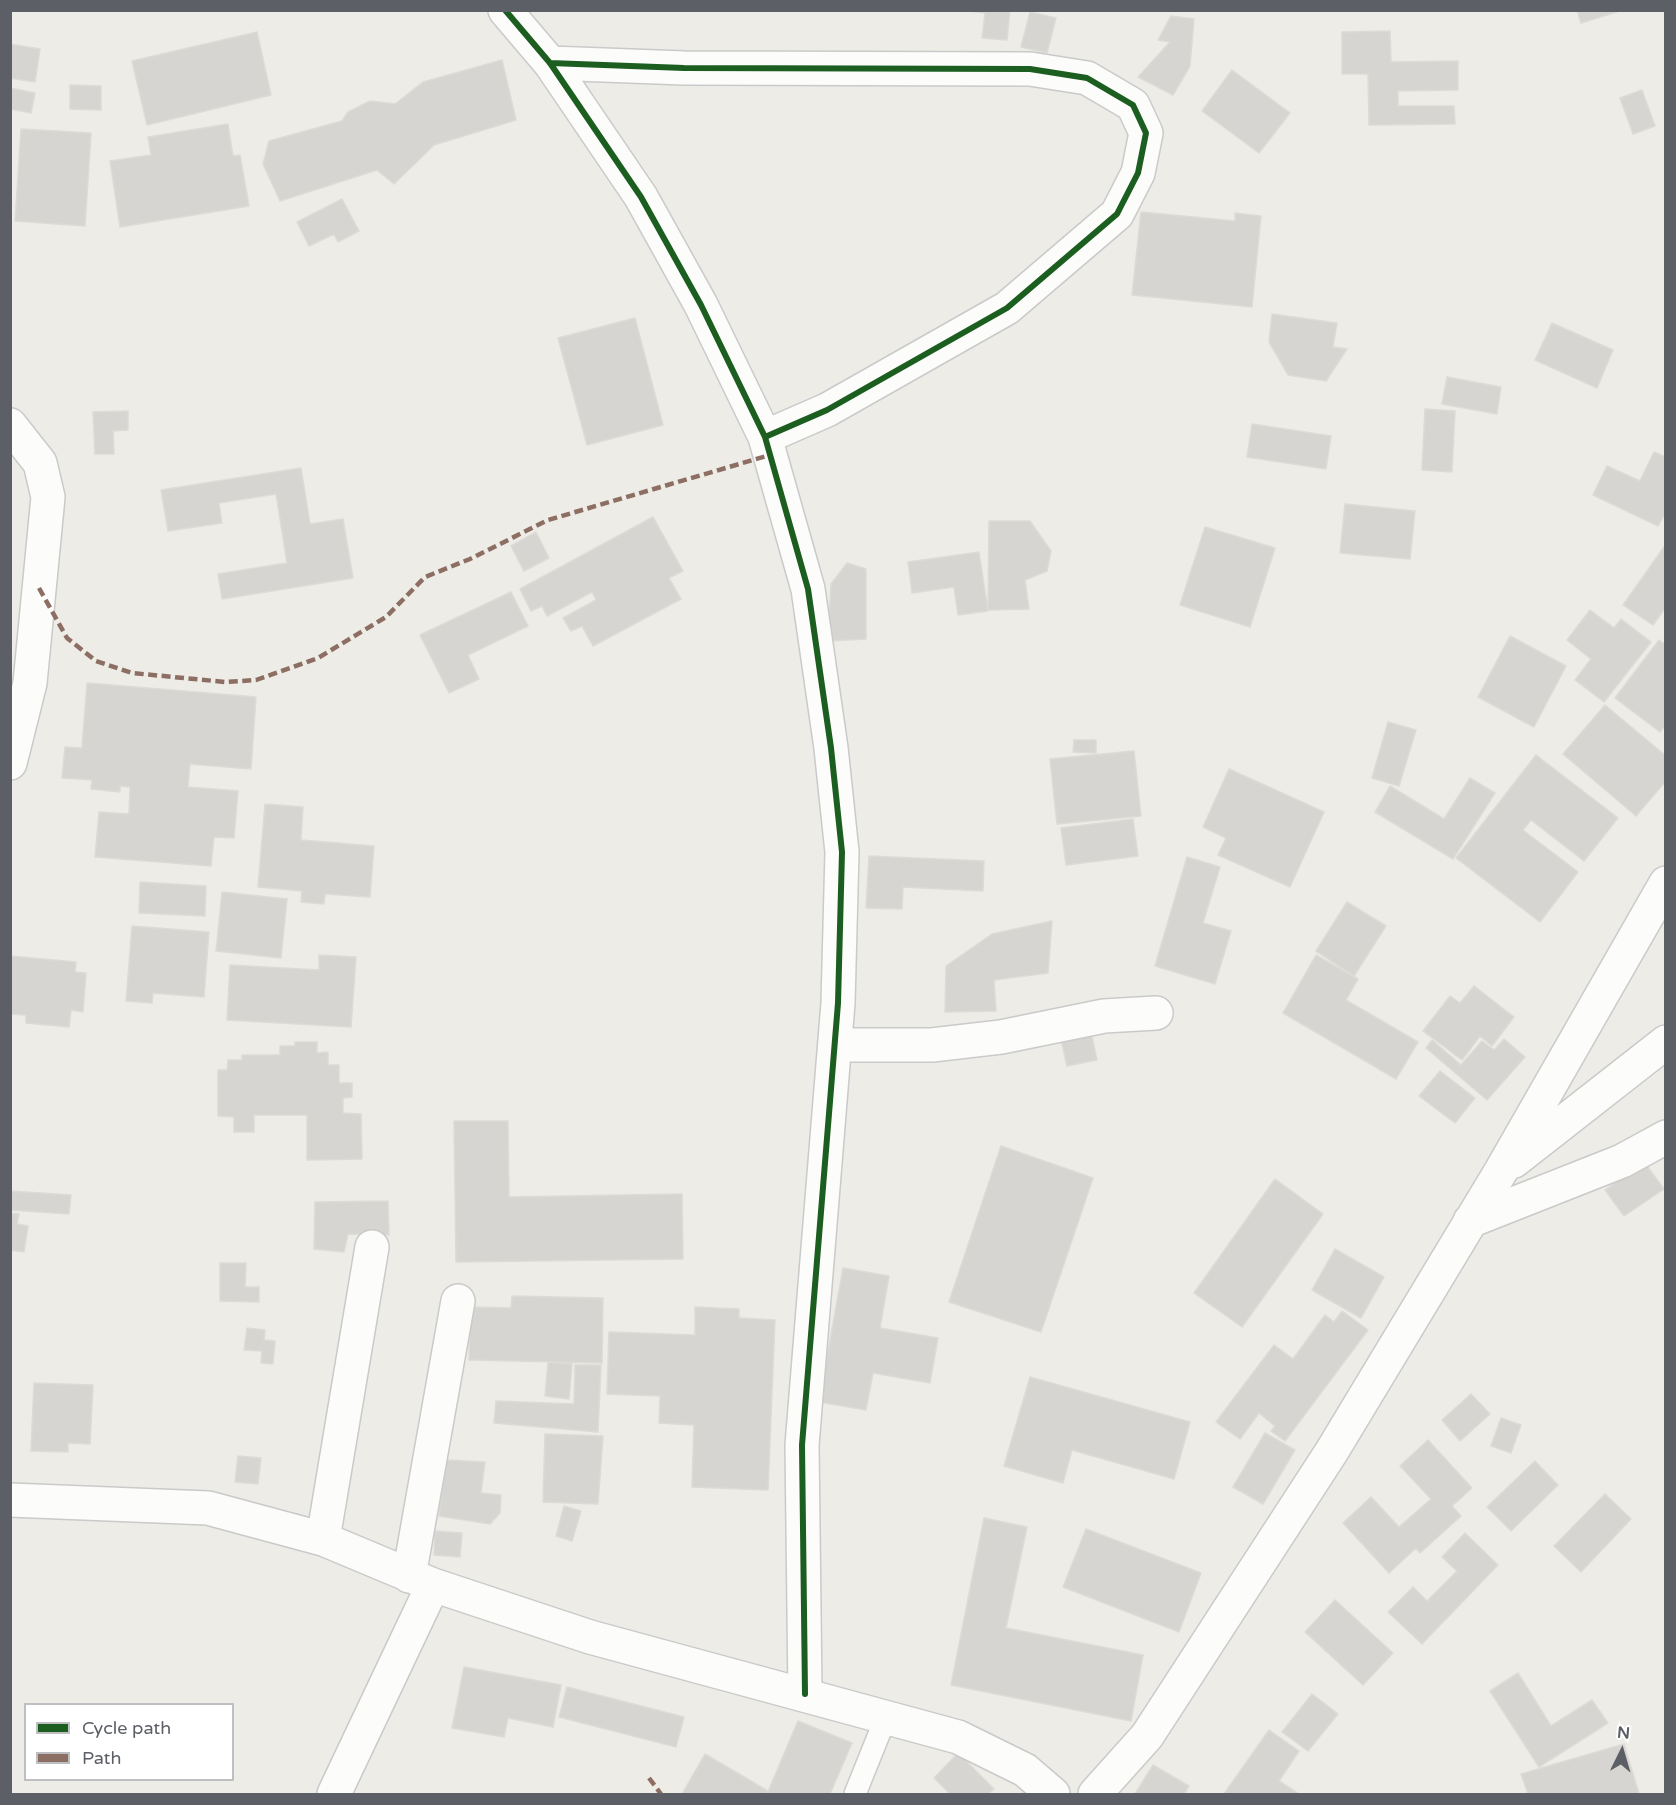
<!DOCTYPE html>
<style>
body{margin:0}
#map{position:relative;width:1676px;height:1805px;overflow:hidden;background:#edece7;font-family:"Varela Round",sans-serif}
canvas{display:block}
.frame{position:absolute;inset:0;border:12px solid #5c5f66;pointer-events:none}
.legend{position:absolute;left:24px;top:1703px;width:210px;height:78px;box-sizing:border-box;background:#fff;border:2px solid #bebfc2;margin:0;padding:8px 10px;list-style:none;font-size:18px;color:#5c5f66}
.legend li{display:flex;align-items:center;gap:12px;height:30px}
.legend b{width:30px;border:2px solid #bebfc2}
.north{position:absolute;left:1592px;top:1721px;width:60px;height:60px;-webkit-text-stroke:4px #fff;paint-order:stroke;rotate:5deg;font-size:16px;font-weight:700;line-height:24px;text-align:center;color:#5c5f66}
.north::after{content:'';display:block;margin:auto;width:21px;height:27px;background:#5c5f66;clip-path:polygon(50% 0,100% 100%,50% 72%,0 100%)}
</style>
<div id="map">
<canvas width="1676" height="1805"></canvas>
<div class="frame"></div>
<ul class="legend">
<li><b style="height:8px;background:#1b5e20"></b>Cycle path</li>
<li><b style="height:8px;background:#8d6e63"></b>Path</li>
</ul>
<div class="north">N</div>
</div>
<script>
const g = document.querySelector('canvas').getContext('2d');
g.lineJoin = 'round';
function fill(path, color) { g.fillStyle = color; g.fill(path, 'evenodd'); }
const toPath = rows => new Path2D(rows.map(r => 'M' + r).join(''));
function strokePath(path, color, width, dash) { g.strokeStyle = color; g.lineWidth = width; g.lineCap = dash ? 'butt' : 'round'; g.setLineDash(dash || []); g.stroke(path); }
const building = toPath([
 [1010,10,1007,40,982,38,985,13,969,11,1010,10],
 [1577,10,1623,10,1581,23,1577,10],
 [1030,12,1056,18,1047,53,1021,47,1030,12],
 [1171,16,1194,19,1190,66,1173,95,1138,77,1170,42,1158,40,1171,16],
 [1390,31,1391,62,1458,61,1458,90,1398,91,1398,106,1454,106,1455,124,1369,125,1368,74,1342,74,1342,32,1390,31],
 [257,32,271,95,147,125,132,61,257,32],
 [10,44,40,49,35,82,10,78,10,44],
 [502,60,516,120,434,145,394,184,377,170,280,201,263,164,269,141,342,121,348,112,370,101,395,104,423,82,502,60],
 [1232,70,1290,113,1259,153,1202,111,1232,70],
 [70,85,101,86,101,110,70,109,70,85],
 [10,88,35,93,31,113,10,109,10,88],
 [1642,90,1655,126,1633,134,1620,98,1642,90],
 [228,124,233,156,240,155,249,206,120,227,110,161,151,155,148,137,228,124],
 [21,129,91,133,85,226,15,221,21,129],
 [342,199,359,231,338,242,334,234,309,246,297,222,342,199],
 [1141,212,1235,221,1235,213,1261,216,1252,307,1132,295,1141,212],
 [1272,314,1337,323,1333,347,1347,349,1326,381,1288,375,1269,342,1272,314],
 [635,318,663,425,587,445,558,338,635,318],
 [1552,323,1613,350,1597,388,1535,360,1552,323],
 [1447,377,1501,387,1497,414,1442,404,1447,377],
 [1425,409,1455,411,1452,472,1422,470,1425,409],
 [128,411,128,430,113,431,114,454,95,454,93,412,128,411],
 [1252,424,1331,436,1326,469,1247,457,1252,424],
 [1654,452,1666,457,1666,512,1658,526,1593,495,1607,466,1640,481,1654,452],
 [301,468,310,524,343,519,353,578,222,599,218,574,287,563,276,494,219,503,222,523,168,531,161,490,301,468],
 [1345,504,1415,511,1410,559,1340,553,1345,504],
 [653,517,683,571,669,578,681,599,593,646,582,626,571,631,563,618,596,600,592,592,547,616,542,606,531,611,520,589,653,517],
 [989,521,1030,521,1051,551,1047,571,1025,580,1029,609,988,610,989,521],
 [1205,527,1275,548,1250,627,1180,605,1205,527],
 [536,532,549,558,524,571,511,546,536,532],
 [1666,544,1666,607,1653,625,1623,605,1666,544],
 [979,552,988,611,958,615,954,587,912,593,908,562,979,552],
 [847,563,866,569,866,639,828,641,831,584,847,563],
 [511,592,528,626,468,655,479,679,449,693,420,635,511,592],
 [1590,610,1614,628,1621,619,1651,642,1604,702,1575,680,1591,659,1567,640,1590,610],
 [1510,636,1566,666,1534,727,1478,697,1510,636],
 [1659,640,1666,645,1666,725,1660,732,1615,698,1659,640],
 [87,683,256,697,251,769,190,764,188,787,238,791,234,838,214,837,211,866,95,857,99,812,129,814,130,787,120,786,120,792,91,789,92,780,62,778,65,747,82,748,87,683],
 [1605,705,1666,756,1666,781,1636,816,1563,754,1605,705],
 [1388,722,1416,730,1399,786,1372,778,1388,722],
 [1074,740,1096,740,1096,753,1073,752,1074,740],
 [1134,751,1141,816,1057,824,1050,759,1134,751],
 [1536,755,1618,818,1584,861,1531,820,1523,830,1578,872,1540,922,1456,858,1536,755],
 [1229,769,1324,812,1290,887,1218,855,1226,838,1203,827,1229,769],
 [1470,778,1495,793,1453,859,1375,812,1390,786,1444,819,1470,778],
 [265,804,303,807,301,840,374,846,370,897,325,894,324,904,301,902,302,891,258,887,265,804],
 [1133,819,1138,856,1066,865,1061,828,1133,819],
 [869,856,984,861,983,891,903,887,902,909,866,908,869,856],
 [1187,857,1220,867,1203,923,1231,931,1215,984,1155,966,1187,857],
 [140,882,206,886,205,916,139,913,140,882],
 [222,892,287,899,281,958,216,951,222,892],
 [1347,902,1386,926,1354,976,1316,951,1347,902],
 [1052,921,1048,973,994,980,996,1011,945,1012,946,966,992,934,1052,921],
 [132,926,209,932,204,997,153,993,152,1003,126,1001,132,926],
 [319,955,356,957,351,1027,227,1020,230,965,319,970,319,955],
 [1316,955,1358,979,1346,1000,1418,1042,1396,1079,1283,1013,1316,955],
 [10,956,76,962,75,972,86,973,83,1012,71,1010,69,1027,26,1023,26,1015,10,1014,10,956],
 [1474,986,1514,1017,1492,1046,1480,1036,1462,1060,1423,1031,1450,996,1460,1003,1474,986],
 [1090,1028,1097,1060,1067,1066,1060,1035,1090,1028],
 [1504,1039,1525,1057,1487,1100,1426,1048,1432,1040,1461,1065,1482,1041,1494,1050,1504,1039],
 [295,1042,317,1042,317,1053,328,1052,328,1065,339,1065,339,1083,352,1083,352,1097,343,1098,343,1113,361,1114,362,1159,307,1160,307,1115,254,1115,254,1132,234,1132,234,1117,218,1116,218,1070,227,1070,228,1060,242,1060,242,1055,280,1055,280,1046,295,1046,295,1042],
 [1440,1071,1475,1098,1455,1123,1419,1096,1440,1071],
 [454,1121,508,1121,509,1197,682,1194,683,1259,456,1262,454,1121],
 [1001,1146,1093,1178,1041,1332,949,1302,1001,1146],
 [1644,1162,1664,1189,1624,1216,1605,1190,1644,1162],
 [1275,1179,1323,1214,1242,1327,1194,1293,1275,1179],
 [10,1191,71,1195,69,1214,10,1210,10,1191],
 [388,1201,389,1235,348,1234,344,1252,314,1249,315,1202,388,1201],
 [10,1213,19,1214,17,1224,28,1226,24,1252,10,1250,10,1213],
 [1335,1249,1384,1277,1361,1318,1312,1290,1335,1249],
 [220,1263,246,1263,245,1287,259,1287,259,1302,220,1301,220,1263],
 [843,1268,889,1276,880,1328,938,1338,930,1383,873,1373,866,1410,819,1402,843,1268],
 [512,1296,603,1298,602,1363,469,1360,470,1307,511,1308,512,1296],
 [695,1307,739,1309,739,1318,775,1320,768,1490,692,1487,694,1425,659,1423,660,1396,607,1394,609,1332,695,1335,695,1307],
 [1342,1311,1368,1330,1285,1441,1271,1431,1275,1426,1259,1413,1240,1439,1216,1422,1274,1345,1293,1359,1325,1315,1334,1322,1342,1311],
 [247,1328,265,1330,264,1340,275,1341,273,1364,261,1363,262,1351,244,1350,247,1328],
 [548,1362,572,1364,569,1399,545,1396,548,1362],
 [575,1365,601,1365,598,1432,494,1423,496,1401,574,1404,575,1365],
 [1030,1377,1190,1422,1174,1479,1072,1450,1063,1483,1004,1466,1030,1377],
 [34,1383,93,1385,90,1444,68,1443,68,1452,31,1451,34,1383],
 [1471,1394,1490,1414,1460,1441,1442,1420,1471,1394],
 [1501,1418,1521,1425,1511,1453,1491,1446,1501,1418],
 [1265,1433,1295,1450,1263,1504,1233,1487,1265,1433],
 [545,1434,603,1436,598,1504,543,1502,545,1434],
 [1428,1440,1472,1488,1452,1506,1461,1516,1420,1553,1416,1548,1389,1573,1343,1523,1371,1497,1399,1527,1431,1499,1400,1466,1428,1440],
 [238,1456,261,1458,258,1484,235,1482,238,1456],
 [446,1460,485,1462,481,1493,501,1495,500,1513,490,1524,439,1516,446,1460],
 [1535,1461,1558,1485,1511,1531,1487,1507,1535,1461],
 [1605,1494,1631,1519,1581,1572,1554,1546,1605,1494],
 [564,1506,581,1511,572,1541,556,1536,564,1506],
 [984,1518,1027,1527,1006,1628,1143,1655,1131,1721,951,1685,984,1518],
 [1086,1529,1201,1573,1179,1632,1063,1587,1086,1529],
 [435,1531,462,1533,460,1557,434,1555,435,1531],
 [1465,1533,1498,1565,1422,1644,1388,1612,1413,1587,1427,1601,1457,1571,1442,1557,1465,1533],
 [1335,1600,1393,1653,1363,1685,1305,1632,1335,1600],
 [464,1667,561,1685,553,1727,508,1718,504,1737,452,1728,464,1667],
 [1518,1673,1551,1726,1592,1700,1608,1723,1539,1767,1490,1691,1518,1673],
 [567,1687,684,1717,676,1747,559,1717,567,1687],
 [1312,1694,1338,1714,1308,1751,1282,1732,1312,1694],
 [798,1721,852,1743,830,1794,767,1794,798,1721],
 [1269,1730,1299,1751,1279,1781,1299,1794,1224,1794,1269,1730],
 [1624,1744,1639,1794,1528,1794,1521,1774,1624,1744],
 [958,1753,994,1789,988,1794,950,1794,934,1778,958,1753],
 [705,1754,768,1791,766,1794,682,1794,705,1754],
 [1153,1765,1189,1786,1184,1794,1135,1794,1153,1765]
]);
const service = toPath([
 [855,1794,886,1717]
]);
const minor = toPath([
 [505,10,550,63,641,197,701,305,765,437,808,589,831,748,842,852,838,1003,802,1445,805,1694],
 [550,63,684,68,1030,69,1087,78,1133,105,1146,133,1138,173,1117,214,1007,308,827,410,765,437],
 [10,425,40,463,48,497,30,683,10,763],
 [835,1045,932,1045,1001,1037,1104,1016,1156,1013],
 [1514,1161,1666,1042],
 [1470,1221,1622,1161,1666,1137],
 [10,1500,208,1508,323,1539,433,1585,590,1637,958,1737,1025,1770,1053,1794],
 [323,1539,372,1247],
 [409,1576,458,1301],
 [334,1794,433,1585],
 [1095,1794,1147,1736,1332,1451,1501,1171,1666,883]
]);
const quiet = toPath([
 [39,588,67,638,96,661,132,673,225,682,256,680,318,658,386,617,425,577,470,559,548,520,770,455],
 [649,1778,661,1794]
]);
const cycleway = toPath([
 [505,10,550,63,641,197,701,305,765,437,808,589,831,748,842,852,838,1003,802,1445,805,1694],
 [550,63,684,68,1030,69,1087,78,1133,105,1146,133,1138,173,1117,214,1007,308,827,410,765,437]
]);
fill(building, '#d6d5d2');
strokePath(building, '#dcdbd6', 1.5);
strokePath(service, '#c9cac9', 24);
strokePath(minor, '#c9cac9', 36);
strokePath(service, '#fcfcfb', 21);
strokePath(minor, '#fcfcfb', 33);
strokePath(quiet, '#8d6e63', 4.5, [9, 4.5]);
strokePath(cycleway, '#1b5e20', 6);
</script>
